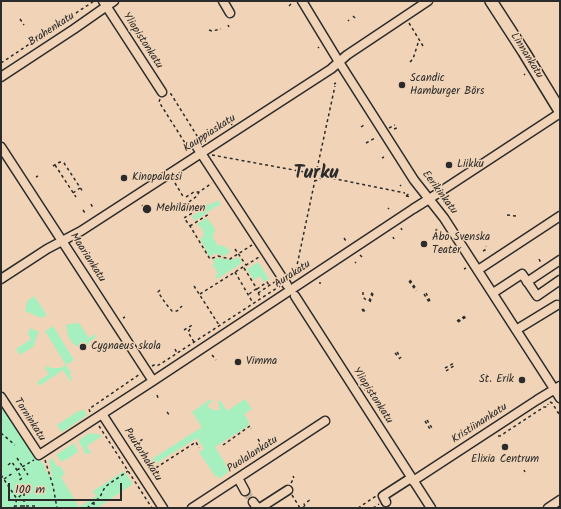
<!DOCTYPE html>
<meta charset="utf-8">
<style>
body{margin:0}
#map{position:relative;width:561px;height:509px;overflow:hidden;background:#f1d4b7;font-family:Kalam,sans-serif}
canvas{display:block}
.frame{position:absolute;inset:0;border:2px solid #2b2b2b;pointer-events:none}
.scale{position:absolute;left:8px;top:483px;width:114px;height:18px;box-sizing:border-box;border:2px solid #2b2b2b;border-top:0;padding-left:5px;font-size:12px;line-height:14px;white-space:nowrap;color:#2b2b2b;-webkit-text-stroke:3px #f1d4b7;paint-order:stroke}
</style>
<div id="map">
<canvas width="561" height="509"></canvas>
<div class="frame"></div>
<div class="scale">100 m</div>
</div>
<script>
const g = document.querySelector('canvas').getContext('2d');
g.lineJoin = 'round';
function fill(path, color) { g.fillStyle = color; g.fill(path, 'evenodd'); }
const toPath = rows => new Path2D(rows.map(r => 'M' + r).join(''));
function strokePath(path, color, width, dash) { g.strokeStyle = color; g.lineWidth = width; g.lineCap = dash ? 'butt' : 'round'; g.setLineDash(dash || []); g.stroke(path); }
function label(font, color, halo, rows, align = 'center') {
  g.font = font + ' Kalam,sans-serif'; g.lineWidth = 3; g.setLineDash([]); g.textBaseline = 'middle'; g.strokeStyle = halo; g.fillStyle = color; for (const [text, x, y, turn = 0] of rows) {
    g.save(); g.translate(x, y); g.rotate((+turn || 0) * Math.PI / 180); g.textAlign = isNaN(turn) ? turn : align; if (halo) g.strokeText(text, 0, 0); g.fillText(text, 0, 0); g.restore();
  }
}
const green = toPath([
 [218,200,221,205,217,206,195,221,192,216,201,211,200,208,209,203,210,205],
 [207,218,215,229,214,235,212,236,218,246,220,245,226,247,230,252,224,256,218,254,214,254,211,256,209,256,201,240,201,238,204,236,203,233,204,232,199,225,198,226,197,224],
 [238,257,242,263,217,279,215,276,218,274,215,269,216,269,215,267,214,268,212,265,214,264,213,260,217,258,232,260],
 [258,262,269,279,264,282,260,276,254,280,247,269],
 [34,296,47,315,41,318,25,311,27,301],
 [77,323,79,323,89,338,95,334,96,336,96,337,89,342,85,351,73,344,68,336,66,325],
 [53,326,74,360,66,365,71,373,70,375,72,379,71,382,63,370,39,386,37,382,49,374,45,368,47,366,49,366,50,368,60,368,66,365,45,331],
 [30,328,37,331,39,334,37,335,34,346,20,355,16,349,31,339,28,334],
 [211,399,212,401,207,406,213,410,217,410,220,409,218,402,220,400,227,411,245,399,252,409,244,414,249,422,248,426,215,447,230,471,219,479,217,475,215,476,199,452,204,449,197,438,152,466,149,461,202,427,192,412],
 [1,401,41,462,44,464,46,471,51,477,52,477,49,460,52,458,56,465,61,467,65,474,61,477,79,507,96,496,93,491,124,471,133,484,97,508,1,508],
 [83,409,87,415,62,432,57,425,78,411,79,412],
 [89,433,102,435,102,436,87,446,91,453,89,454,84,453,84,450,80,444,79,440],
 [74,443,77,449,78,452,64,461,61,461,56,455]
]);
const minorTunnel = toPath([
 [245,491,253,502]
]);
const path = toPath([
 [289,6,291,4],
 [353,16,355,18],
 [20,19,24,25],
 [348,20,349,21],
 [409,23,423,46],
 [228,25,229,27],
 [209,30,212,31,221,29],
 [318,48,319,47],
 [410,62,413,59,419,40],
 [1,63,94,1],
 [524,75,525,74],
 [334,84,336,83],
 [170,94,171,94,199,139],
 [160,99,159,102,187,146,190,147],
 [228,119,232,125],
 [361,127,364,125],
 [389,128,395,125],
 [394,129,397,128],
 [366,143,375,138],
 [212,155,310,173],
 [382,158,384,157],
 [55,165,76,197],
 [53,166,60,162,64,163,83,192],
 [317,169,335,86],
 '310.5 175a5.5 5.5 0 1 1 11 0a5.5 5.5 0 1 1-11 0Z',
 [321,176,405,193],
 [36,177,38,176],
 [175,183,184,198],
 [400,186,401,185],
 [73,193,80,188],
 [406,196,411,197],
 [406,196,410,193],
 [186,197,194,192,199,192,212,183],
 [189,202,197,196,199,192],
 [91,204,93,208],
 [189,204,194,212,184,218,190,226,210,259,218,256,230,259,252,245],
 [142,205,144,208],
 [388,208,389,209],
 [83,210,85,213],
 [507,215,516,216],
 [190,226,209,214],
 [401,228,402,230],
 [393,237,394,239],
 [344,238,346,241],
 [235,249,246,265],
 [483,251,485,250,486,246],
 [360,255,362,257],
 [539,259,541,263],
 [355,262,356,263],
 [303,265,305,268],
 [244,268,257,289,256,289,261,298],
 [464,269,466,268],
 [296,270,315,180],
 [235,272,253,303],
 [410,280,417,290],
 [409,281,416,291],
 [320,282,320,284],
 [194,286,219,325],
 [257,289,267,282,269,285],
 [160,290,158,292,166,304,172,311,177,311,182,306],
 [363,292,363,297,366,300],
 [258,293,276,281],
 [426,293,430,301],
 [200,294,259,257],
 [249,294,256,289],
 [424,294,429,302],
 [369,301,373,290],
 [370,302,374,291],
 [362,309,365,314],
 [363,309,366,313],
 [123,318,125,317],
 [457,321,465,316],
 [458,322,466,317],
 [190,329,188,332,194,342],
 [184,330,194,324],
 [175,349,177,353],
 [397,352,401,358],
 [395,353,400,359],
 [212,355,216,360],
 [152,366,154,365,157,366,162,363,280,286],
 [445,368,454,363],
 [446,371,455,365],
 [364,390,368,388],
 [157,395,158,398],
 [550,402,552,403,559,414,558,416],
 [90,412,89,409,140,374],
 [167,412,170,416],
 [427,420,432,428],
 [425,421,430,429],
 [99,426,152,508],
 [1,433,15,445],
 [498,436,500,436,544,407,547,407,548,404],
 [258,439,261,444],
 [140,441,145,438],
 [223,445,250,426,251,429],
 [17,458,28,475],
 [45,460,53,486,57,508],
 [8,465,12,462,18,472,22,478,18,481],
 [17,470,34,460],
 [524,470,525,472],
 [151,471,196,442,199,448],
 [1,475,17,499],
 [4,479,13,473],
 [291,483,294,478,293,476],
 [292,495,300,508],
 [94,502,94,508],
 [14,506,35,506,35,508],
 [305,506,304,504,310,500],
 [14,508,17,499,20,496,24,493],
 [24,508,24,493],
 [87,508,100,497,105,487,109,484,128,471],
 [302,508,305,506,306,508],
 [358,508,376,496],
 [373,508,379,504]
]);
const minor = toPath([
 [103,1,162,92],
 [223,1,230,13],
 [302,1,339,62,414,180,444,218,560,398],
 [1,77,74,29,114,1],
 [1,147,153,381],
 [197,147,287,285],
 [478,270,560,216],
 [1,279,47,249,81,231,331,69,347,55,428,1],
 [527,282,560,260],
 [493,293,522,274,537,296,560,280],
 [295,296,431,508],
 [516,330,557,305],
 [1,397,39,455,153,381,413,209,429,199,560,113],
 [102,414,163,508],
 [238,478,245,491],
 [413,481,537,400,560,386],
 [253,502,256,506,260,508,288,490],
 [386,502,383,496,411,478],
 [192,508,325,421],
 [548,508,560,500]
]);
const major = toPath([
 [491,1,524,52,560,111]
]);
const markers = [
 [402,85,4,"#2b2b2b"],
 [449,165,4,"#2b2b2b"],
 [124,178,4,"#2b2b2b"],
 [147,209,5,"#2b2b2b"],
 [424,244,4,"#2b2b2b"],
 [83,347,4,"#2b2b2b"],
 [238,362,4,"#2b2b2b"],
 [522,380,4,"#2b2b2b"],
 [505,447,4,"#2b2b2b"]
];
const streetNames = [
 ["Brahenkatu",52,30,-33],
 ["Yliopistonkatu",142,41,57],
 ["Linnankatu",526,56,58],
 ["Kauppiaskatu",210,134,-33],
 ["Eerikinkatu",439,193,53],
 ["Maariankatu",87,258,57],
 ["Aurakatu",293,275,-33],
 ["Yliopistonkatu",372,396,57],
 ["Torninkatu",29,420,57],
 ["Kristiinankatu",480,424,-33],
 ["Puutarhakatu",142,455,57],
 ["Puolalankatu",253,455,-33]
];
const poiNames = [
 ["Scandic",410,79],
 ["Hamburger Börs",410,92],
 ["Liikku",457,165],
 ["Kinopalatsi",132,178],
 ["Mehiläinen",156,209],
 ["Åbo Svenska",432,238],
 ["Teater",432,251],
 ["Cygnaeus skola",91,347],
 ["Vimma",246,362],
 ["St. Erik",514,380,"right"],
 ["Elixia Centrum",505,460,"center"]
];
const townNames = [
 ["Turku",316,175]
];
fill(green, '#a6f0bf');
strokePath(minorTunnel, '#c9b29b', 8, [8, 4]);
strokePath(minor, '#2b2b2b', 11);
strokePath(major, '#2b2b2b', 14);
strokePath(path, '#2b2b2b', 1.5, [3, 3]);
strokePath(minor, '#f1d4b7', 8);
strokePath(major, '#f1d4b7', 11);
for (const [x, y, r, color] of markers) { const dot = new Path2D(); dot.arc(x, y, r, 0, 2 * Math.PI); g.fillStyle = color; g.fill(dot); strokePath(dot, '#f1d4b7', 1.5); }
label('11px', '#2b2b2b', '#f1d4b7', streetNames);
label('11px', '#2b2b2b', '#f1d4b7', poiNames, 'left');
label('bold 19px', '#2b2b2b', '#f1d4b7', townNames);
</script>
